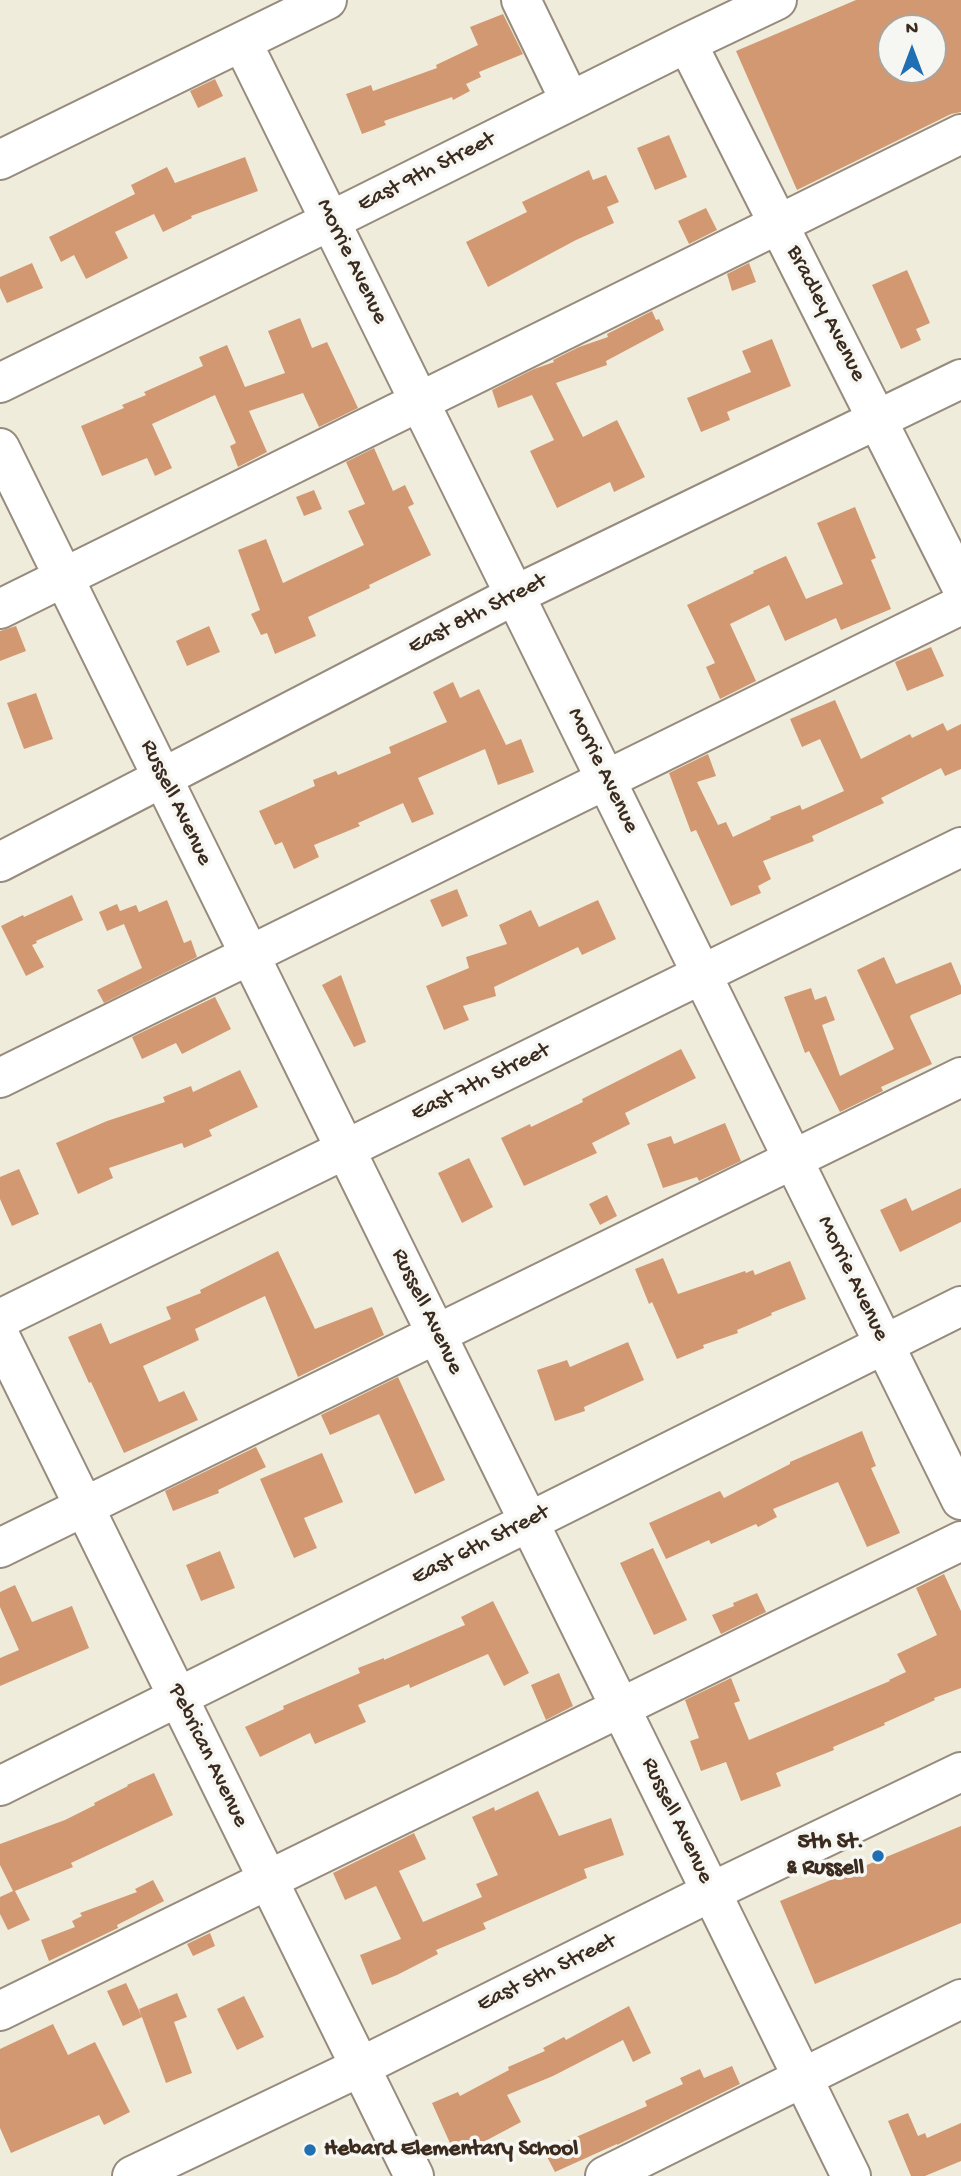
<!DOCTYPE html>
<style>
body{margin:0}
#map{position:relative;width:961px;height:2176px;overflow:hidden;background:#f0ecdb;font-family:"Gochi Hand",sans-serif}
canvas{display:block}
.north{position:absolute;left:877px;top:14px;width:70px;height:70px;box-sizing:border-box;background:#f6f6f2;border:2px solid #aba49d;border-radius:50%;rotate:0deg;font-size:19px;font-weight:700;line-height:28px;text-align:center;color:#3b2a1e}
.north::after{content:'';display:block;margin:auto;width:24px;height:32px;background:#1f6fb2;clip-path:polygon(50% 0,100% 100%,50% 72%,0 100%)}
</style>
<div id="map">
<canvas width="961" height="2176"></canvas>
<div class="north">N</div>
</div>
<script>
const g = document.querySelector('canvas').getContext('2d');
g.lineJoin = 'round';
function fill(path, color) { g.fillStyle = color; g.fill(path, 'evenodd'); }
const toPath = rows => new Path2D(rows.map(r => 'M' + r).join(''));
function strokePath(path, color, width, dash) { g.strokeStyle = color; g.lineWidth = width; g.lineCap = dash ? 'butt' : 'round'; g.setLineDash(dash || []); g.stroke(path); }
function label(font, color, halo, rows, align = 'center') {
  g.font = font + ' "Gochi Hand",sans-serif'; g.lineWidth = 7; g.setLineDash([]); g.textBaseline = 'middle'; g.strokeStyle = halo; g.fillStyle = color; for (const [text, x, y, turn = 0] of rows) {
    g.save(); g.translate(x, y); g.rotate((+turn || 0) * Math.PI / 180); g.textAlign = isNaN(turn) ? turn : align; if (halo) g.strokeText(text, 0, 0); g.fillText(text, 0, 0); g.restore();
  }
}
const building = toPath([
 [856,0,961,0,961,112,951,114,797,190,736,51],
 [891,28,933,28,933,70,891,70],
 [503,14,523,54,479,72,481,77,466,84,470,91,453,100,452,97,384,121,386,125,362,134,346,94,371,85,373,91,437,68,436,65,478,45,470,27],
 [215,79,223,96,198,108,190,91],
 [669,135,687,177,655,190,637,148],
 [245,157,258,191,191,216,192,218,163,232,154,214,115,232,128,258,86,279,74,255,61,262,49,237,135,194,131,185,167,167,175,183],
 [589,170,593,180,606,175,619,202,607,207,614,223,576,240,488,287,466,242,527,212,522,202],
 [706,208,717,230,689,244,678,221],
 [32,263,43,288,7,303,0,288,0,277],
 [749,263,756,282,732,291,727,274],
 [907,270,930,323,916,329,921,340,901,349,872,285],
 [652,311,656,320,659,319,664,330,606,361,607,365,556,383,583,437,617,420,645,477,614,492,610,482,557,508,530,451,554,440,532,395,498,408,492,390,534,369,554,362,553,360,579,347,608,337,607,334],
 [300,318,312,348,327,342,358,408,319,427,303,393,249,411,267,452,238,467,230,446,236,443,215,395,152,424,172,468,155,476,147,458,102,476,81,426,124,408,122,405,146,395,144,392,203,366,199,357,227,345,245,387,285,373,268,331],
 [772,339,791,386,727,412,730,420,701,432,687,398,751,372,742,351],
 [374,448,393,491,405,485,414,504,408,507,431,555,369,585,370,588,308,617,316,636,275,654,267,633,261,635,251,614,260,610,238,550,266,539,283,583,364,545,348,511,365,504,346,462],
 [314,490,322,509,304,516,296,497],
 [855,507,876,558,871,560,891,609,841,630,836,618,785,641,769,605,730,624,756,681,720,699,706,667,715,663,687,605,754,573,753,571,786,556,806,599,843,584,817,523],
 [16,626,26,651,0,661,0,631],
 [209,626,220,652,187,666,176,641],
 [931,647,944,676,907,691,895,662],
 [453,682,460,698,479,689,506,745,521,739,534,772,498,785,485,749,418,778,434,814,412,823,403,803,358,823,360,826,314,845,319,857,294,869,282,842,275,845,259,811,315,786,313,780,336,771,338,775,391,753,389,747,447,722,433,692],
 [36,693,53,739,24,749,7,703],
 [835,700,861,759,910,734,912,738,943,723,947,731,961,724,961,769,945,776,941,768,881,798,884,803,812,836,814,841,763,861,771,879,758,886,761,893,731,906,696,830,691,832,669,773,708,754,716,776,697,782,718,825,726,822,733,837,771,819,770,817,800,805,802,810,844,791,820,739,802,747,790,719],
 [457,889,468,916,442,927,430,900],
 [72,895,83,920,36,941,37,943,32,945,44,967,26,976,1,926,23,915,24,917],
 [167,900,184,943,191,940,197,957,104,1003,97,990,142,968,124,924,107,931,99,912,117,904,120,911,136,905,139,912],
 [598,900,616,939,582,955,578,947,494,987,496,996,463,1006,469,1020,444,1030,426,986,469,968,466,957,507,944,499,925,531,910,539,927],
 [884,957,896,984,951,962,961,986,961,994,911,1015,910,1017,932,1064,881,1087,883,1091,840,1112,809,1051,805,1053,784,997,811,988,815,1000,826,996,835,1020,822,1025,840,1076,894,1049,857,970],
 [341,975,366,1042,354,1047,322,985],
 [215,997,231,1029,182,1054,176,1043,142,1059,132,1037],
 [681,1049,696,1078,625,1113,630,1124,592,1143,597,1153,524,1186,501,1138,530,1124,531,1127,583,1102,582,1099],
 [240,1070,258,1107,209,1130,212,1136,184,1148,182,1143,109,1168,113,1178,78,1194,56,1143,107,1121,165,1102,163,1097,191,1086,193,1092],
 [725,1123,741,1161,699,1181,697,1177,663,1188,647,1144,671,1136,674,1144],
 [469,1158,493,1207,462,1223,438,1173],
 [19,1169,39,1214,12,1226,0,1199,0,1177],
 [961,1188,961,1222,900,1252,880,1210,906,1198,912,1211],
 [607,1195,617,1216,600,1225,589,1204],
 [278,1251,315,1329,372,1307,384,1335,298,1377,265,1296,195,1329,199,1340,143,1366,159,1402,184,1391,198,1420,124,1453,91,1382,89,1383,68,1337,101,1323,110,1344,171,1319,166,1307,201,1293,200,1290],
 [663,1258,678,1294,745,1271,746,1273,753,1270,755,1275,790,1261,806,1299,771,1313,772,1315,737,1330,738,1333,703,1345,704,1348,677,1359,652,1302,649,1304,635,1269],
 [628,1342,644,1380,584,1407,585,1411,555,1421,537,1370,567,1360,570,1367],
 [398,1377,445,1480,415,1494,379,1414,330,1435,321,1415],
 [862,1431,876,1466,871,1468,900,1533,867,1547,838,1482,773,1509,777,1517,758,1527,756,1524,711,1544,709,1540,666,1559,649,1523,720,1491,724,1498,790,1464,790,1462],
 [256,1447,266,1467,218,1490,219,1493,173,1511,165,1491],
 [322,1453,343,1502,304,1518,317,1548,294,1558,260,1479],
 [653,1548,687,1620,654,1635,620,1563],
 [220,1551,235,1588,201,1601,186,1565],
 [944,1574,961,1611,961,1688,934,1698,935,1700,884,1723,885,1725,833,1747,834,1750,776,1773,781,1786,741,1801,726,1762,701,1771,690,1741,699,1738,685,1700,731,1678,740,1701,734,1703,749,1740,890,1681,889,1680,906,1672,897,1654,937,1635,916,1588],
 [15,1585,32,1622,72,1606,89,1648,0,1686,0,1658,19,1650,0,1607,0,1592],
 [757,1593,766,1612,721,1634,712,1615,734,1606,733,1603],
 [493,1601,529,1673,504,1686,488,1654,410,1688,409,1684,358,1705,366,1722,315,1744,310,1733,260,1757,245,1727,284,1709,283,1706,360,1673,358,1668,384,1658,384,1660,465,1625,461,1617],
 [559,1673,573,1706,546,1720,531,1685],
 [154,1773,173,1815,71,1863,73,1867,15,1891,30,1920,8,1930,0,1914,0,1897,13,1891,0,1865,0,1844,65,1820,95,1805,94,1803,128,1786,127,1785],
 [538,1791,559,1836,611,1818,624,1855,584,1869,587,1878,483,1923,486,1929,436,1950,438,1954,397,1975,372,1985,360,1955,401,1939,376,1886,345,1900,333,1873,414,1833,426,1859,399,1871,423,1922,482,1897,476,1884,498,1875,472,1817,494,1807,495,1811],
 [961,1826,961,1923,815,1984,780,1901],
 [153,1880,164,1901,117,1925,118,1928,49,1961,41,1940,75,1927,72,1921,82,1916,80,1913,137,1892,135,1889],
 [210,1933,215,1946,193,1956,187,1944],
 [126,1983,142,2017,123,2026,107,1991],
 [177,1993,187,2017,174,2022,192,2073,166,2083,139,2009],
 [244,1996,264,2037,237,2050,217,2009],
 [629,2006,651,2053,633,2062,623,2040,553,2076,507,2095,521,2122,459,2155,457,2151,454,2152,432,2103,458,2092,460,2096,509,2070,508,2067,545,2051,543,2048,564,2037,566,2040],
 [53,2024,68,2055,95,2042,130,2112,104,2125,99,2115,11,2153,0,2128,0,2049],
 [732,2066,740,2084,617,2145,617,2144,555,2172,544,2151,647,2106,645,2101,683,2084,680,2078,700,2069,704,2078],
 [908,2113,918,2136,925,2133,927,2138,961,2123,961,2161,925,2176,911,2176,888,2121]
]);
const minor = toPath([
 [521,0,570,101],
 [242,42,961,1500],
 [687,43,961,586],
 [0,160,327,0],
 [0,383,330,221,687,43,777,0],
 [0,448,851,2176],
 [0,609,961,134],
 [0,862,515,595,961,379],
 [0,1078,961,605],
 [0,1319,961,847],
 [0,1336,414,2176],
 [0,1548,961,1077],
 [0,1786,961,1306],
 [0,2011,961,1541],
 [132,2176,360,2067,711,1892,961,1772],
 [605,2176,961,1999]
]);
const markers = [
 [878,1856,7,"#1f6fb2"],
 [310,2150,7,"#1f6fb2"]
];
const streetNames = [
 ["East 9th Street",427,173,-27],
 ["Morrie Avenue",351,262,64],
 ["Bradley Avenue",825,314,63],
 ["East 8th Street",478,615,-27],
 ["Morrie Avenue",602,771,64],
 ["Russell Avenue",175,803,64],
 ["East 7th Street",481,1083,-26],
 ["Morrie Avenue",852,1279,64],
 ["Russell Avenue",426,1312,64],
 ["East 6th Street",481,1546,-27],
 ["Pebrican Avenue",207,1756,64],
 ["Russell Avenue",676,1821,64],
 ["East 5th Street",547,1974,-26]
];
const poiNames = [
 ["5th St.",864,1843],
 ["& Russell",864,1869],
 ["Hebard Elementary School",324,2150,"left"]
];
fill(building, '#d29871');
strokePath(minor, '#968b7c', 42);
strokePath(minor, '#fff', 38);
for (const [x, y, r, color] of markers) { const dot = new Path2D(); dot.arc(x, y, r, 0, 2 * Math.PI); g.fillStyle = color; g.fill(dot); strokePath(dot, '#f6f6f2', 2.5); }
label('23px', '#3b2a1e', '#f6f6f2', streetNames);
label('bold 23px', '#3b2a1e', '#f6f6f2', poiNames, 'right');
</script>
